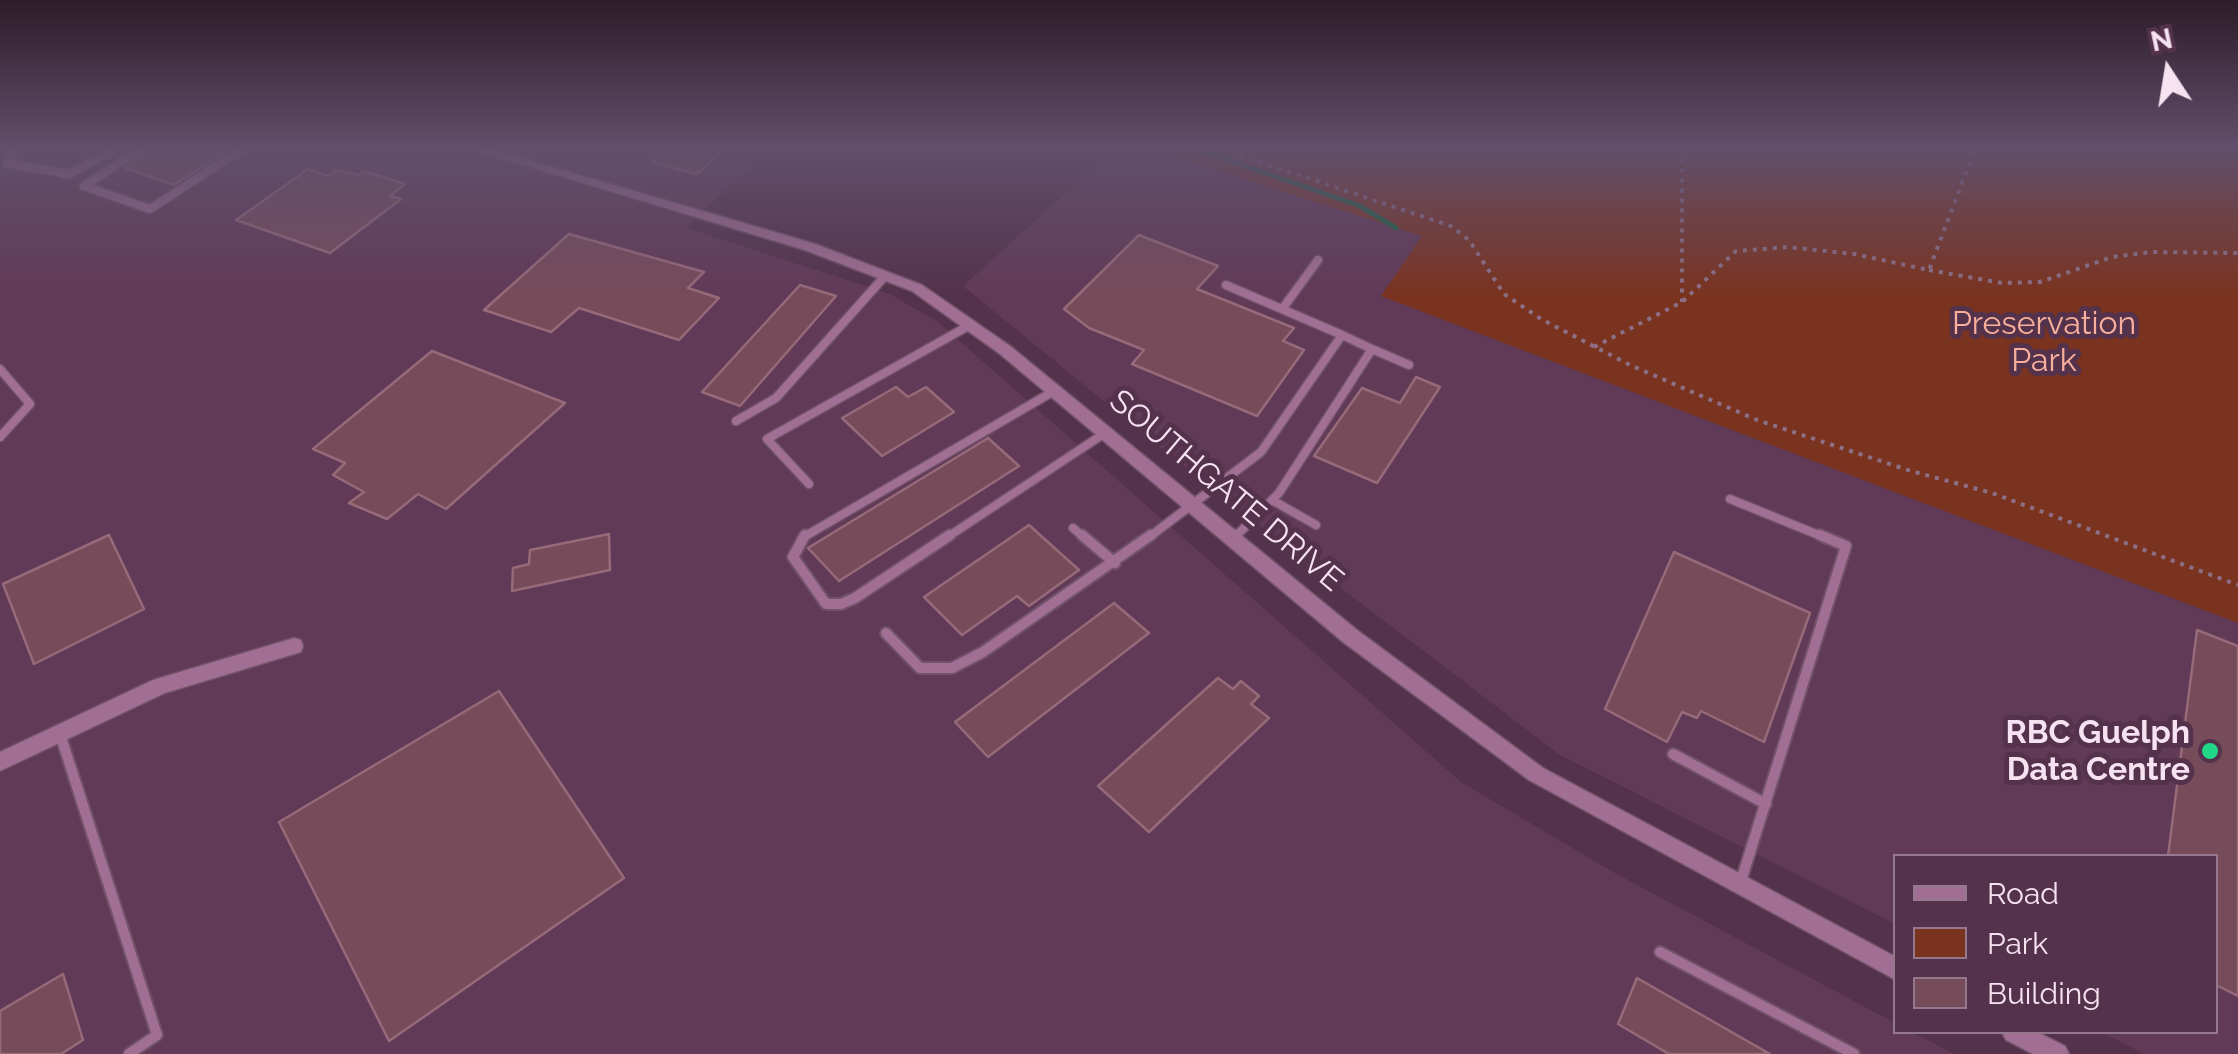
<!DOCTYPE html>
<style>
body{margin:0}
#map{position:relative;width:2238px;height:1054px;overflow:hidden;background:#54324b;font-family:Raleway,sans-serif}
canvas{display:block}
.legend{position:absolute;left:1893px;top:854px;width:325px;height:180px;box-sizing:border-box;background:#54324b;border:2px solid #95788d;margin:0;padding:12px 18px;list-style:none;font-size:30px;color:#f7e2f1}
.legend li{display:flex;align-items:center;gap:20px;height:50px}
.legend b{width:50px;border:2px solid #95788d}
.north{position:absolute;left:2118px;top:20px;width:100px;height:100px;-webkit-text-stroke:8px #54324b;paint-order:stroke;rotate:348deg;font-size:28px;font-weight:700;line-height:40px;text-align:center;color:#f7e2f1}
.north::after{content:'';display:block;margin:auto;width:35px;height:45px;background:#f7e2f1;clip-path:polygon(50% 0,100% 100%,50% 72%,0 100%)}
</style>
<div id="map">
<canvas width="2238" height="1054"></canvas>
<ul class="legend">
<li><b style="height:12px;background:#a16f94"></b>Road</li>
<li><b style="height:28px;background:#7a331f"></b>Park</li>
<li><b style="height:28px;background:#764b5a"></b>Building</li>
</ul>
<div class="north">N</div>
</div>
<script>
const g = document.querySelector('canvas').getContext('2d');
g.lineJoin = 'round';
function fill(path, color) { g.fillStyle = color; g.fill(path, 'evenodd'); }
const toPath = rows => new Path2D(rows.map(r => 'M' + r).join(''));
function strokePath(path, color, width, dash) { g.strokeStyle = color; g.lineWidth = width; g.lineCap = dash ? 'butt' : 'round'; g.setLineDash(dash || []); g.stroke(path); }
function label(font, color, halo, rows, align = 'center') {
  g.font = font + ' Raleway,sans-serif'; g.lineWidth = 10; g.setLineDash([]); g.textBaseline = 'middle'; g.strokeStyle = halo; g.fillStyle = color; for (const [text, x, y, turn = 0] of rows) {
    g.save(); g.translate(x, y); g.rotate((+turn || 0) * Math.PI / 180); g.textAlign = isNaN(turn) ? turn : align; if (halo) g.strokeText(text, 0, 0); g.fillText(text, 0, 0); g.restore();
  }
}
const built = toPath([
 [0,149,769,149,686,228,890,294,938,322,1461,782,1613,872,1895,1023,1896,1032,1912,1032,1954,1054,0,1054],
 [1115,149,1150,149,1422,236,1382,296,2238,623,2238,1054,2144,1054,2101,1032,2216,1032,2216,856,1896,856,1895,924,1560,755,1206,485,963,286]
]);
const green = toPath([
 [1150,149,2238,149,2238,623,1381,296,1422,236]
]);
const stream = toPath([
 [1197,149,1360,206,1396,228]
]);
const building = toPath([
 [150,149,229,149,174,185,125,168,150,149],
 [668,149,724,149,697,174,652,162,668,149],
 [308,169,328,176,336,170,359,175,364,171,405,184,390,196,401,199,330,253,236,220,308,169],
 [569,234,704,272,688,288,719,298,679,340,579,308,551,332,484,310,569,234],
 [1139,235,1218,266,1197,289,1294,328,1283,341,1304,350,1257,416,1132,364,1144,350,1089,328,1064,309,1139,235],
 [800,285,836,296,740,406,702,392,800,285],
 [432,351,565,403,446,509,418,494,387,519,349,503,364,492,333,475,345,463,313,449,432,351],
 [1416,377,1440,387,1377,483,1314,456,1362,388,1400,403,1416,377],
 [896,387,908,397,926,387,954,412,882,456,842,418,896,387],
 [988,438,1019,466,839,581,808,548,988,438],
 [1029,525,1079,570,1029,606,1017,596,962,635,924,597,1029,525],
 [609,534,610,570,512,591,513,568,529,564,530,550,609,534],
 [109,535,144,609,34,664,3,584,109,535],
 [1674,552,1810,613,1764,742,1701,711,1697,718,1682,712,1667,742,1605,709,1674,552],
 [1114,603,1149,633,988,757,955,722,1114,603],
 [2197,630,2238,646,2238,996,2216,985,2216,856,2168,856,2197,630],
 [1218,678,1233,689,1241,681,1259,696,1251,704,1269,718,1149,832,1098,786,1218,678],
 [499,691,624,878,389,1041,279,822,499,691],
 [63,974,83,1040,61,1054,0,1054,0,1011,63,974],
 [1637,978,1770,1054,1669,1054,1618,1024,1637,978]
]);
const path = toPath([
 [1221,149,1451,226,1469,240,1504,294,1541,319,1630,365,1757,420,1911,471,1992,493,2238,585],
 [1678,149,1682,162,1682,302],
 [1929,270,2002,283,2040,282,2112,257,2152,252,2238,253],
 [1594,347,1682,302,1736,251,1788,247,1854,254,1929,270,1975,149]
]);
const serviceFar1 = toPath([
 [16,149,8,155,7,163,69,174,115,149],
 [141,149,84,186,150,209,242,149],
 [1283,308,1318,260],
 [1372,349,1409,365],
 [0,369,30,404,0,437],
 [736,421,776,398,885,276],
 [809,484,767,439,970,325],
 [1730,499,1826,538],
 [1272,500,1316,525],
 [1073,528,1085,538],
 [802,538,1054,391],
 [946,538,1105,433],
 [1148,538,1261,452,1342,335,1226,285],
 [1234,538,1279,493,1372,349,1342,335]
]);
const service = toPath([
 [805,535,793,557,826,604,841,604,855,598,950,535],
 [1082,535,1115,563],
 [1232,540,1237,535],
 [886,633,920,668,952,668,983,652,1151,535],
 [60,734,157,1035,129,1054],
 [1673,754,1766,804],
 [1740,884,1846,546,1820,535],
 [1660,952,1854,1054]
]);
const minor = toPath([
 [471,149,491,149,815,244,922,285,1010,346,1357,630,1543,768,1896,957,1896,980,1529,780,1343,642,1000,354,912,291,805,250,471,149],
 [294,638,301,640,303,646,301,652,165,693,0,771,0,752,153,680,294,638],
 [2002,1032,2037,1032,2065,1046,2069,1054,2033,1054,2006,1040,2002,1032]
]);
const markers = [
 [2210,751,10,"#21d887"]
];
const parkNames = [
 ["Preservation",2044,324],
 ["Park",2044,361]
];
const streetNames = [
 ["SOUTHGATE DRIVE",1226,491,40]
];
const poiNames = [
 ["RBC Guelph",2190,733],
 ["Data Centre",2190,770]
];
fill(built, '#613a57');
fill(green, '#7a331f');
strokePath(stream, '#17623d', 5);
fill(building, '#764b5a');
strokePath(building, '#976a79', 2.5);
strokePath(serviceFar1, '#715269', 11);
strokePath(service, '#715269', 14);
strokePath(minor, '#715269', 3);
strokePath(path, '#8e7086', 4, [4, 6]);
strokePath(serviceFar1, '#a16f94', 8);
strokePath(service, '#a16f94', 10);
fill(minor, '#a16f94');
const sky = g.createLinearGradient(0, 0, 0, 296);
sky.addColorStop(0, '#2e1c29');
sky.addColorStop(0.5, '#614f6c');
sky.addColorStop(1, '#614f6c00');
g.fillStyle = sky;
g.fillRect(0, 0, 2238, 296);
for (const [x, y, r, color] of markers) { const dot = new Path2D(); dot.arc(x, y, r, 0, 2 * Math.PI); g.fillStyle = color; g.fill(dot); strokePath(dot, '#54324b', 4); }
label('32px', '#f8b09c', '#54324b', parkNames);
label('32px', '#f7e2f1', '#54324b', streetNames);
label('bold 32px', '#f7e2f1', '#54324b', poiNames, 'right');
</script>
